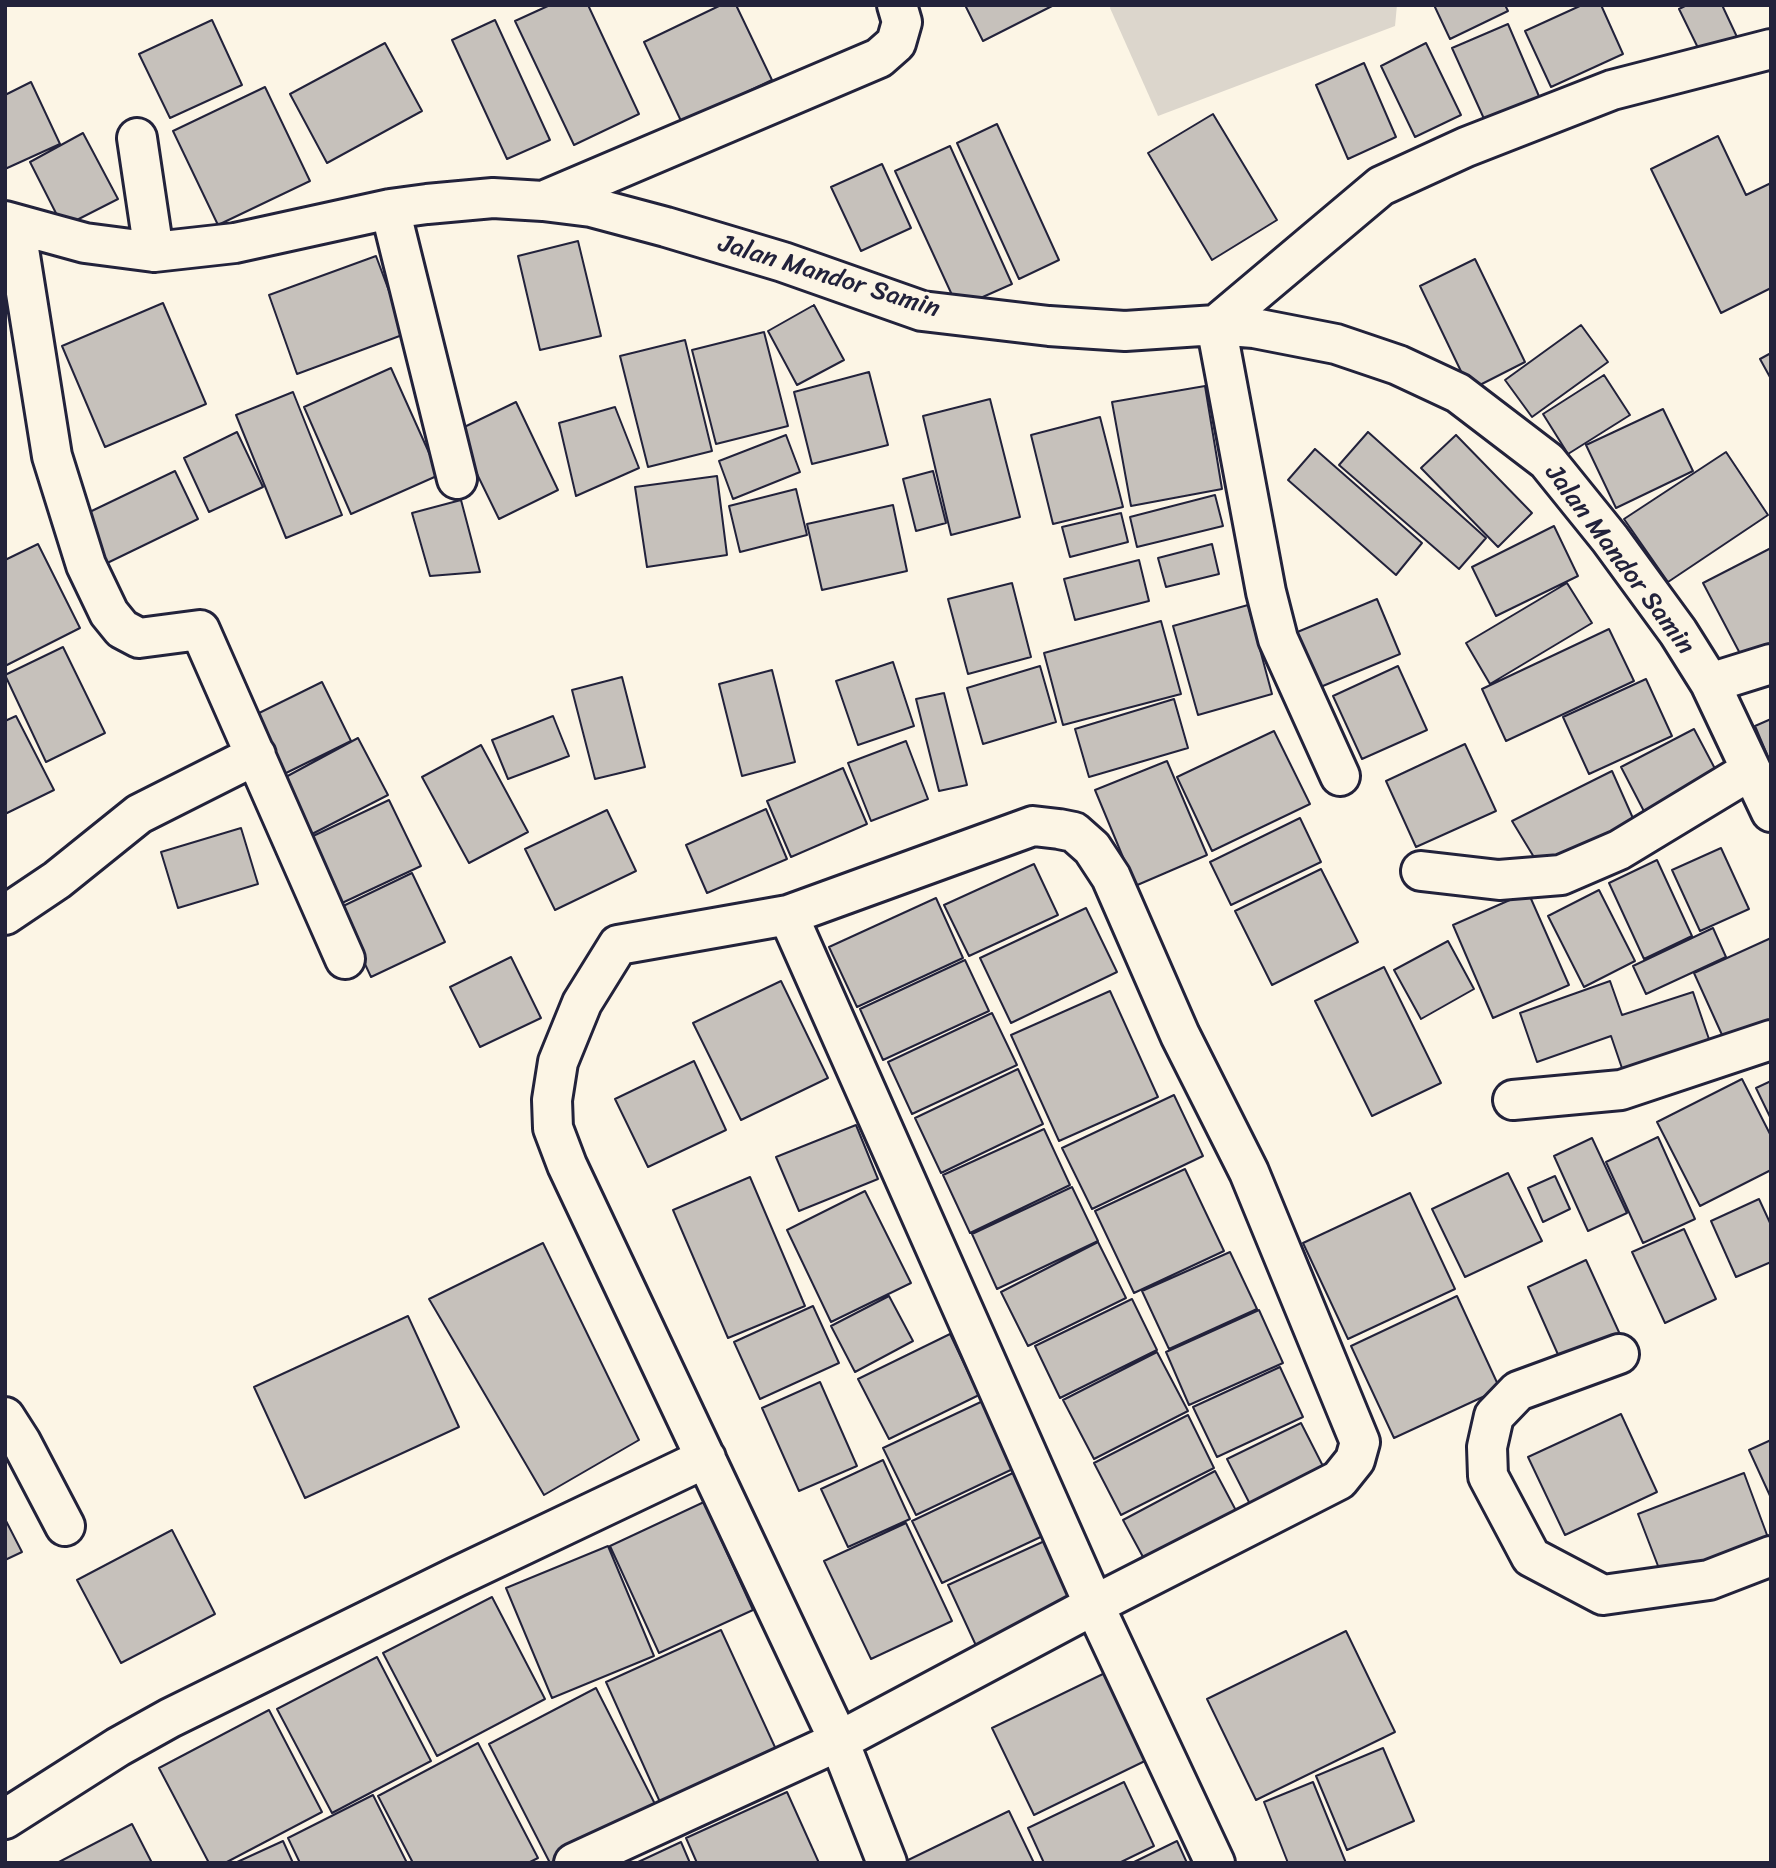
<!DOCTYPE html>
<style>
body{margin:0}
#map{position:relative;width:1776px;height:1868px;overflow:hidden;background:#fcf5e5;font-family:Sriracha,sans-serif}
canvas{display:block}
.frame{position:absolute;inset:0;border:7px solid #22223b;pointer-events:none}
</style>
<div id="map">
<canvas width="1776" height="1868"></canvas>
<div class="frame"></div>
</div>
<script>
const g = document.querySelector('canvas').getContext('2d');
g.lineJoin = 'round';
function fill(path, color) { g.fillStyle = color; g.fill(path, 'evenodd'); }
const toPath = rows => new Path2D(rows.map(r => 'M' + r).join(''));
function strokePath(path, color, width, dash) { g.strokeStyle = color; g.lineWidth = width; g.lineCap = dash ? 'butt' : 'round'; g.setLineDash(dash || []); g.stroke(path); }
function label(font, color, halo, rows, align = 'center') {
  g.font = font + ' Sriracha,sans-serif'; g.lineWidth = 7; g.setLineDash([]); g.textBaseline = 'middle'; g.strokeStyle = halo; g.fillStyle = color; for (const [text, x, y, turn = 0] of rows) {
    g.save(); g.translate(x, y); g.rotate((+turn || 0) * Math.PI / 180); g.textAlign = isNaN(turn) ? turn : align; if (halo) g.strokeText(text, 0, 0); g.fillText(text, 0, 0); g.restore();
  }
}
const green = toPath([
 [1111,5,1397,5,1395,26,1158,116,1110,8]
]);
const building = toPath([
 [550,5,588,5,639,114,574,145,515,21,550,5],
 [721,5,736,5,772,80,682,123,644,42,721,5],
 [965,5,1054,5,983,41,965,5],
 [1434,5,1505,5,1508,11,1450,39,1434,5],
 [1582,5,1601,5,1623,54,1551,87,1525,31,1582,5],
 [1687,5,1722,5,1737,37,1701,54,1679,9,1687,5],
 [212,20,242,85,170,118,139,54,212,20],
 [495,20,550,140,507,159,452,40,495,20],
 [1508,24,1544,108,1490,132,1452,48,1508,24],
 [385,43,422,111,327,163,290,94,385,43],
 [1426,43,1461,115,1415,137,1381,66,1426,43],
 [1364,63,1396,137,1348,159,1316,85,1364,63],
 [31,82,60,144,5,169,5,95,31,82],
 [265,87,310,181,218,225,173,131,265,87],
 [1213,114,1277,220,1212,260,1148,153,1213,114],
 [997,124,1059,260,1019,279,957,143,997,124],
 [83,133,118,199,63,227,30,162,83,133],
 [1718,136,1746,195,1771,183,1771,288,1721,313,1651,169,1718,136],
 [950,146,1012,284,958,308,895,171,950,146],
 [882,164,911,228,861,251,831,187,882,164],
 [578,241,601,336,540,350,518,256,578,241],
 [376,256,405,334,297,374,269,295,376,256],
 [1475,259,1525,362,1470,390,1420,286,1475,259],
 [163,303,206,404,105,447,62,346,163,303],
 [814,305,844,360,797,385,768,331,814,305],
 [1581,325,1608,362,1532,417,1505,380,1581,325],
 [764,332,788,426,716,444,692,350,764,332],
 [685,340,712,451,648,467,620,356,685,340],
 [1771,353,1771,379,1760,359,1771,353],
 [391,368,439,475,351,514,304,407,391,368],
 [869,372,888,445,812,464,794,392,869,372],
 [1604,375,1630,415,1568,454,1543,414,1604,375],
 [1205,386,1222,489,1131,506,1112,402,1205,386],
 [293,392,342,515,286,538,236,415,293,392],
 [990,399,1020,517,951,535,923,416,990,399],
 [516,402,558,490,499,519,456,431,516,402],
 [615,407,639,468,576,496,559,423,615,407],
 [1663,409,1693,471,1616,508,1586,445,1663,409],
 [1100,417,1123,507,1053,524,1031,435,1100,417],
 [237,432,263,487,209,512,184,458,237,432],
 [1368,432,1486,538,1459,569,1339,465,1368,432],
 [786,435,800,472,733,499,719,461,786,435],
 [1456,435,1532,513,1498,547,1421,468,1456,435],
 [1315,449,1422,543,1396,575,1288,480,1315,449],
 [1726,452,1768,515,1668,582,1624,519,1726,452],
 [175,471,198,519,99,567,75,519,175,471],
 [933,471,946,523,916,531,903,479,933,471],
 [717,476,727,555,647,567,635,487,717,476],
 [796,489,807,535,740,552,729,506,796,489],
 [1215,495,1223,526,1137,547,1130,517,1215,495],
 [461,500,480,572,430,576,412,513,461,500],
 [893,505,907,571,822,590,807,524,893,505],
 [1121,513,1128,542,1070,557,1062,527,1121,513],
 [1554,526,1578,576,1496,616,1472,567,1554,526],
 [38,544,80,628,5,666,5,560,38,544],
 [1212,544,1219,574,1166,587,1158,558,1212,544],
 [1771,548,1771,649,1745,663,1703,583,1771,548],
 [1139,560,1149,601,1075,620,1064,579,1139,560],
 [1012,583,1031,657,968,674,948,599,1012,583],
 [1567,583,1592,623,1490,684,1466,643,1567,583],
 [1377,599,1400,654,1318,688,1295,633,1377,599],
 [1248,605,1272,694,1198,715,1173,626,1248,605],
 [1161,621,1181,694,1063,725,1044,653,1161,621],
 [1609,629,1634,681,1506,741,1482,689,1609,629],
 [63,647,105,733,46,762,5,675,63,647],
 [893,662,914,726,858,745,836,681,893,662],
 [1040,666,1056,722,983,744,967,688,1040,666],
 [1398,666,1427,730,1362,759,1333,696,1398,666],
 [772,670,795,762,742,776,719,684,772,670],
 [622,677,645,767,595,779,572,690,622,677],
 [1646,679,1672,736,1589,774,1563,717,1646,679],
 [322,682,351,741,280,776,251,717,322,682],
 [944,693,967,785,939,791,916,699,944,693],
 [1174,699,1188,748,1089,777,1075,729,1174,699],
 [16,716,54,790,5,814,5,721,16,716],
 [553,716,569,756,508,779,492,740,553,716],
 [1771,719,1771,764,1755,726,1771,719],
 [1694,729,1722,782,1648,819,1621,767,1694,729],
 [1274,731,1310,804,1212,851,1177,777,1274,731],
 [358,738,388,795,312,834,282,779,358,738],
 [906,741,928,799,871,821,848,763,906,741],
 [1465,744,1496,811,1416,847,1386,781,1465,744],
 [481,745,528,832,469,863,422,777,481,745],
 [1167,761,1207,855,1135,886,1095,790,1167,761],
 [843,768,867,824,791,857,767,801,843,768],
 [1612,771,1636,825,1543,872,1512,821,1612,771],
 [389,800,421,866,342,903,311,837,389,800],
 [766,809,787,859,707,893,686,845,766,809],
 [607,810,636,871,555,910,525,849,607,810],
 [1300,818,1321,862,1231,905,1210,862,1300,818],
 [241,828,258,884,178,908,161,852,241,828],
 [1721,848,1749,909,1700,931,1672,870,1721,848],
 [1657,860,1692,936,1644,959,1609,883,1657,860],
 [1034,864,1058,915,969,956,944,905,1034,864],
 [1321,869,1358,942,1272,985,1235,911,1321,869],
 [412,873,445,942,371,977,339,908,412,873],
 [1599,890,1635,961,1584,987,1548,916,1599,890],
 [1528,892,1569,985,1493,1018,1453,925,1528,892],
 [936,898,963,958,857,1007,829,947,936,898],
 [1086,908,1117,972,1011,1023,980,958,1086,908],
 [1713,928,1726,957,1646,994,1633,966,1713,928],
 [1771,938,1771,1029,1728,1048,1694,973,1771,938],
 [1448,941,1474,989,1421,1019,1394,970,1448,941],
 [511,957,541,1018,480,1047,450,987,511,957],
 [965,960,989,1011,883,1060,860,1009,965,960],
 [1384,967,1441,1083,1372,1116,1315,1001,1384,967],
 [781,981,828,1078,741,1120,693,1023,781,981],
 [1610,981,1622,1015,1693,992,1712,1048,1625,1077,1611,1036,1537,1062,1520,1013,1610,981],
 [1110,991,1158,1097,1059,1141,1011,1035,1110,991],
 [992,1013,1017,1065,912,1114,888,1062,992,1013],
 [694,1061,726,1130,648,1167,615,1099,694,1061],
 [1018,1069,1043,1124,941,1173,915,1118,1018,1069],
 [1742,1079,1771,1136,1771,1170,1700,1206,1657,1122,1742,1079],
 [1771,1081,1771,1119,1756,1088,1771,1081],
 [1174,1095,1203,1156,1092,1209,1062,1148,1174,1095],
 [856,1125,878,1179,799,1211,776,1157,856,1125],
 [1044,1129,1070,1185,970,1233,943,1175,1044,1129],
 [1658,1137,1695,1219,1643,1243,1606,1162,1658,1137],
 [1592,1138,1627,1213,1588,1231,1554,1156,1592,1138],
 [1185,1169,1224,1251,1134,1293,1095,1211,1185,1169],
 [1508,1173,1542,1241,1465,1277,1432,1209,1508,1173],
 [1555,1176,1570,1209,1543,1222,1528,1188,1555,1176],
 [750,1177,805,1306,728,1338,673,1210,750,1177],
 [1072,1187,1098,1241,997,1289,972,1234,1072,1187],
 [865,1191,911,1283,831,1322,787,1230,865,1191],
 [1410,1193,1455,1289,1348,1339,1303,1243,1410,1193],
 [1759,1199,1771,1225,1771,1262,1736,1277,1711,1221,1759,1199],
 [1684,1229,1716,1299,1665,1323,1632,1252,1684,1229],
 [1098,1242,1126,1298,1028,1346,1001,1292,1098,1242],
 [543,1243,639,1440,544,1495,429,1299,543,1243],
 [1230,1252,1257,1309,1169,1349,1142,1291,1230,1252],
 [1586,1260,1623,1341,1564,1368,1528,1287,1586,1260],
 [889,1296,913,1341,855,1372,831,1326,889,1296],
 [1457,1296,1500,1389,1394,1438,1351,1346,1457,1296],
 [1132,1299,1157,1350,1060,1398,1035,1346,1132,1299],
 [813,1306,839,1363,760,1399,734,1342,813,1306],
 [1259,1310,1283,1363,1189,1405,1166,1352,1259,1310],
 [408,1316,459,1427,305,1498,254,1387,408,1316],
 [950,1334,979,1395,889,1439,858,1379,950,1334],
 [1157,1352,1188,1411,1094,1459,1063,1400,1157,1352],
 [1280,1367,1303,1417,1217,1457,1193,1407,1280,1367],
 [820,1382,857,1466,799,1491,762,1408,820,1382],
 [985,1400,1017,1467,916,1515,883,1448,985,1400],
 [1621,1414,1657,1492,1565,1535,1528,1457,1621,1414],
 [1188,1415,1214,1468,1121,1515,1094,1463,1188,1415],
 [1301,1423,1327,1474,1253,1510,1227,1459,1301,1423],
 [1771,1440,1771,1498,1749,1450,1771,1440],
 [883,1460,910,1519,848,1547,821,1489,883,1460],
 [1215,1471,1241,1520,1149,1568,1123,1520,1215,1471],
 [1015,1472,1045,1535,942,1583,912,1521,1015,1472],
 [1744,1473,1770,1543,1665,1584,1638,1514,1744,1473],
 [704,1502,753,1610,659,1653,610,1546,704,1502],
 [5,1519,22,1552,5,1560,5,1519],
 [906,1523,952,1621,871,1659,824,1561,906,1523],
 [172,1530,215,1614,121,1663,77,1580,172,1530],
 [1049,1539,1079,1606,979,1652,948,1585,1049,1539],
 [608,1546,654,1656,552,1698,506,1588,608,1546],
 [492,1597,545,1699,437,1756,383,1653,492,1597],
 [721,1630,780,1758,664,1811,606,1682,721,1630],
 [1346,1631,1395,1732,1256,1800,1207,1699,1346,1631],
 [377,1657,431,1761,332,1813,277,1709,377,1657],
 [1107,1672,1149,1759,1034,1815,992,1728,1107,1672],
 [596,1688,657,1808,550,1863,489,1744,596,1688],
 [269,1710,322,1812,225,1863,209,1863,159,1768,269,1710],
 [478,1743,538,1858,528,1863,413,1863,378,1796,478,1743],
 [1383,1748,1414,1821,1347,1850,1316,1776,1383,1748],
 [1124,1782,1154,1846,1119,1863,1044,1863,1028,1828,1124,1782],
 [1313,1782,1346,1863,1288,1863,1264,1802,1313,1782],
 [787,1792,819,1863,697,1863,686,1838,787,1792],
 [373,1795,407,1863,300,1863,288,1838,373,1795],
 [1009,1811,1034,1863,902,1863,1009,1811],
 [132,1824,152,1863,57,1863,132,1824],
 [283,1841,293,1863,235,1863,283,1841],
 [1177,1841,1187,1863,1132,1863,1177,1841],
 [681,1842,690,1863,636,1863,681,1842]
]);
const minor = toPath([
 [137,138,154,252],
 [543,201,879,58,896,43,902,22,897,5],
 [390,209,457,479],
 [5,221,85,243,154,252,235,243,390,209,427,204,493,198,543,201,591,207,666,227,783,262,922,311,1049,326,1125,331,1216,325,1254,328,1336,344,1398,365,1458,393,1547,461,1610,539,1678,632,1710,683,1771,812],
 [15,224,52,456,86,565,109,613,122,629,139,638,200,630,345,959],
 [1710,683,1771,664],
 [1340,776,1278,639,1266,592,1216,325,1381,186,1466,147,1612,90,1771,49],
 [1421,871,1499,880,1561,875,1619,850,1751,770],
 [5,915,57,880,139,814,256,755],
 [788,915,1094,1605,1215,1863],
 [1513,1100,1621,1090,1771,1040],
 [1619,1354,1518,1391,1494,1416,1487,1447,1488,1476,1531,1557,1603,1595,1709,1580,1771,1556],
 [5,1417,21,1442,65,1526],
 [5,1819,118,1747,170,1718,456,1577,706,1458],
 [574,1863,839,1741,1094,1605,1339,1480,1355,1460,1360,1442,1249,1172,1180,1035,1111,877,1092,848,1074,832,1059,829,1033,826,788,915,618,945,582,1003,558,1062,552,1100,553,1128,567,1165,839,1741,887,1863]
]);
const streetNames = [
 ["Jalan Mandor Samin",829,277,17],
 ["Jalan Mandor Samin",1619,560,53]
];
fill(green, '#dcd6cc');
fill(building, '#c6c1bb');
strokePath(building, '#22223b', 2);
strokePath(minor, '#22223b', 44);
strokePath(minor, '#fcf5e5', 38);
label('26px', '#22223b', '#fcf5e5', streetNames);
</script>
